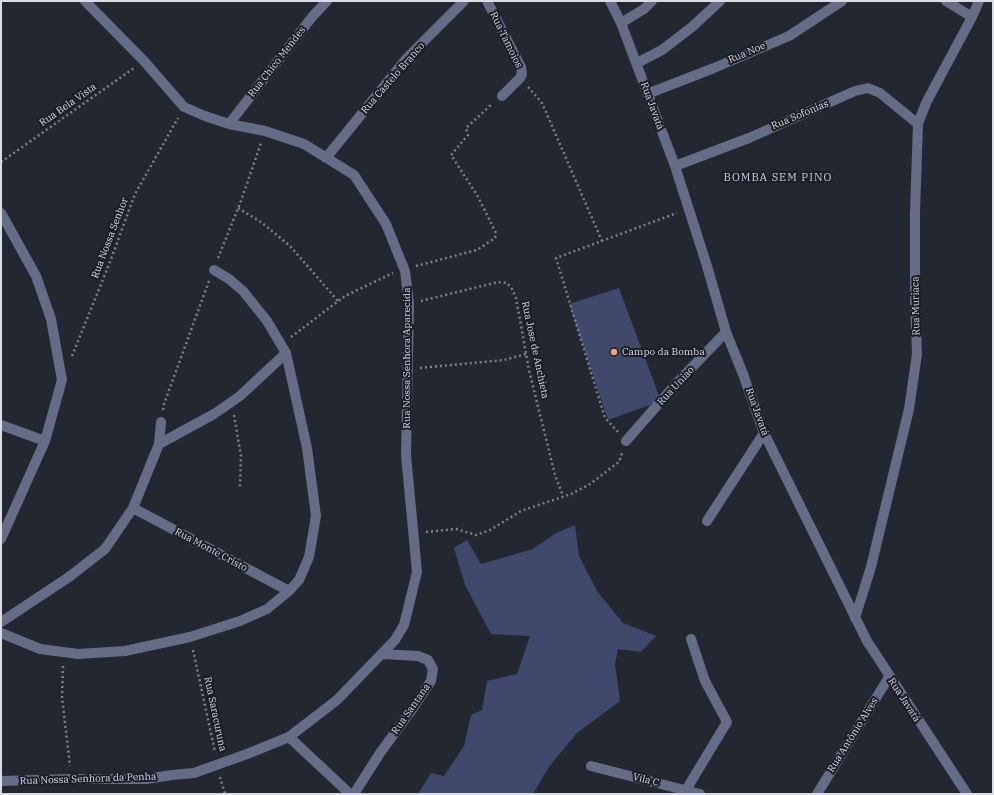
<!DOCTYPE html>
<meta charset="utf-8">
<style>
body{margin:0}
#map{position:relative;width:994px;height:795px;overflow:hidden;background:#232732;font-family:"IBM Plex Serif",serif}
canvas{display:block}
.frame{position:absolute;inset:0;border:2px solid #dbdde5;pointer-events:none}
</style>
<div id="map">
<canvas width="994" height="795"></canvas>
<div class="frame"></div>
</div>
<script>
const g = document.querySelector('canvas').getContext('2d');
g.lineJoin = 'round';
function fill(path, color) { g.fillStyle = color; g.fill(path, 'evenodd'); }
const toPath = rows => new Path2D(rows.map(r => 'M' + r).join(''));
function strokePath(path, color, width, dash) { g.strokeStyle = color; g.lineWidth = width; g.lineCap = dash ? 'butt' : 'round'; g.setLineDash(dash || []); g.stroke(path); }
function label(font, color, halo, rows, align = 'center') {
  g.font = font + ' "IBM Plex Serif",serif'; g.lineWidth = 4; g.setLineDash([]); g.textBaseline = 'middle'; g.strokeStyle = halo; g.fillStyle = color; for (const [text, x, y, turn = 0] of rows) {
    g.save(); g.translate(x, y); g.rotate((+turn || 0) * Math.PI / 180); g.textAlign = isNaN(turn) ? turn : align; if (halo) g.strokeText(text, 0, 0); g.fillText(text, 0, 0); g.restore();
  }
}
const green = toPath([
 [619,288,661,401,608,420,569,304],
 [575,525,579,556,597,591,623,623,656,636,641,652,618,649,615,664,620,701,577,733,548,768,533,794,418,794,431,773,444,776,464,746,471,715,482,710,487,681,517,674,530,636,491,634,465,585,454,548,467,540,481,564,533,549,556,533]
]);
const path = toPath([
 [528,87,542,103,602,241],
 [1,162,134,68],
 [238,208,261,222,290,246,338,301],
 [218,258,241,201,261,143],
 [416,266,477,250,495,238,496,233,477,195,451,155,468,135,466,128,492,104],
 [421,301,498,282,507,283,512,289,516,298,529,370,555,475,563,496],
 [291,337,345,296,393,273],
 [72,356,110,262,135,194,178,118],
 [420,368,504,360,526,354],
 [163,410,164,404,209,281],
 [234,415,241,456,240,487],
 [618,432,605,418,556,258,677,213],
 [426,532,456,529,476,535,490,530,521,511,571,494,590,484,619,462,622,453],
 [193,650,215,752],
 [63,666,62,697,70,766],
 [220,777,225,794]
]);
const minor = toPath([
 [487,1,521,67,522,74,520,78,502,96],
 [610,1,621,23,675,166,707,266,726,332,743,374,764,433,867,641,967,794],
 [946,1,972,17],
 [621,23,644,9,652,1],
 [637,63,662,50,692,27,720,1],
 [647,94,714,68,789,36,842,1],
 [229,124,312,17,327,1],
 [326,158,407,58,464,1],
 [675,166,749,138,855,91,868,88,880,93,918,124],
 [1,213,36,276,51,319,62,380,45,441,1,539],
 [1,425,45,441],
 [626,441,675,385,726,332],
 [159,444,214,414,240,396,286,353],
 [133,508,289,591],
 [707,521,764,433],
 [855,618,871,567,909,409,917,354,915,304,915,212,918,124,926,103,972,17,979,1],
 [1,622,69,577,105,549,133,508,159,444,161,422],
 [1,633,40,649,63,652,78,654,125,651,190,637,240,621,267,609,289,591,299,580,309,557,316,516,307,448,286,353,267,321,243,291,229,279,214,270],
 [289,737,350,794],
 [591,766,700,794],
 [1,781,71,779,146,779,172,775,194,773,247,754,289,737,337,700,395,640,404,625,417,572,406,455,409,304,405,271,386,224,354,175,304,144,265,131,229,124,205,116,184,107,144,61,85,1],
 [686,790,727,722,705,681,691,639],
 [354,794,380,753,413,708,431,681,433,669,428,660,418,656,383,654],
 [817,794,889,677]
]);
const markers = [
 [614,352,4,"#f1a17c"]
];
const streetNames = [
 ["Rua Tamoios",506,40,64],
 ["Rua Noe",747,53,-23],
 ["Rua Chico Mendes",277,62,-52],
 ["Rua Castelo Branco",393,78,-49],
 ["Rua Bela Vista",68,105,-35],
 ["Rua Javatá",652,106,70],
 ["Rua Sofonias",800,115,-23],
 ["Rua Nossa Senhor",110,238,-69],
 ["Rua Muriaca",916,306,-91],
 ["Rua Jose de Anchieta",535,350,78],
 ["Rua Nossa Senhora Aparecida",407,358,-90],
 ["Rua Uniao",676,386,-47],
 ["Rua Javatá",757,412,70],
 ["Rua Monte Cristo",211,550,28],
 ["Rua Javatá",904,700,57],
 ["Rua Santana",411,709,-55],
 ["Rua Saracuruna",215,714,78],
 ["Rua Antônio Alves",853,735,-58],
 ["Rua Nossa Senhora da Penha",88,779,-2],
 ["Vila C",646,780,14]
];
const poiNames = [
 ["Campo da Bomba",622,352]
];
const neighbourhoodNames = [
 ["BOMBA SEM PINO",778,178]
];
fill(green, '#40496c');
strokePath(path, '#7f828b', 2.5, [2, 3]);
strokePath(minor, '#656c86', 10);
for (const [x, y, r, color] of markers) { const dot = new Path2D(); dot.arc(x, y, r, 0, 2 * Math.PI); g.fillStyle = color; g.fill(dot); strokePath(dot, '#1a1d28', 1.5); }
label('10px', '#dbdde5', '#1a1d28', streetNames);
label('10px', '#dbdde5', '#1a1d28', poiNames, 'left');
g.letterSpacing = '1px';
label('11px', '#cdd2e2', '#1a1d28', neighbourhoodNames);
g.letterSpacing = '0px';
</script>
